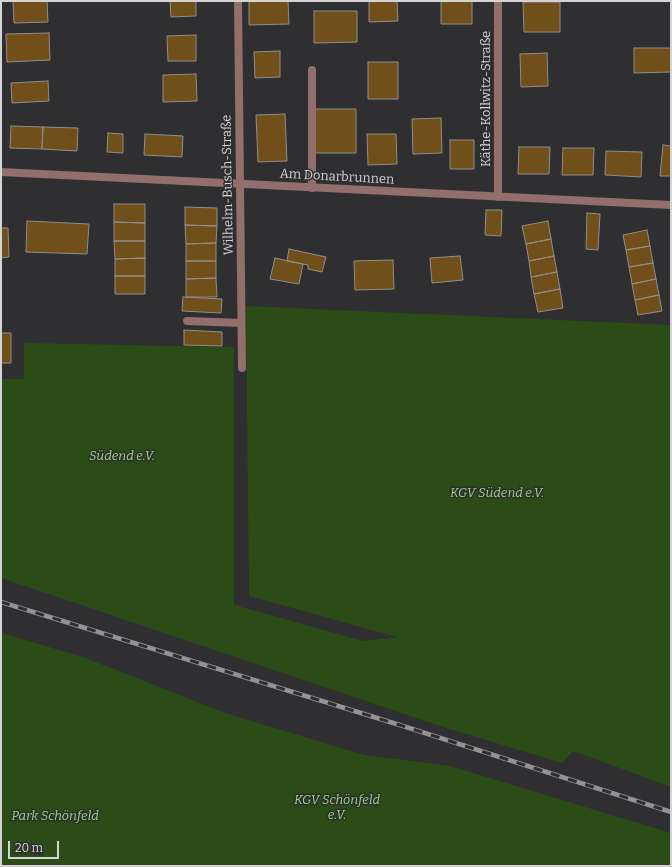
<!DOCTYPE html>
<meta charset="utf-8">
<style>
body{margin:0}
#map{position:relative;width:672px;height:867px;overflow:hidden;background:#2f2f32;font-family:Bitter,serif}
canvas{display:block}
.frame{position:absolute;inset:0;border:2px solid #d4d4d6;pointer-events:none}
.scale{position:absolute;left:8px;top:841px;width:51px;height:18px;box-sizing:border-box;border:2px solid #d4d4d6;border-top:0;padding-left:5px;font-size:12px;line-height:14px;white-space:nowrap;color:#d4d4d6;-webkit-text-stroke:3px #2f2f32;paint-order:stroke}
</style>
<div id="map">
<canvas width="672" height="867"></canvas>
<div class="frame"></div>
<div class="scale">20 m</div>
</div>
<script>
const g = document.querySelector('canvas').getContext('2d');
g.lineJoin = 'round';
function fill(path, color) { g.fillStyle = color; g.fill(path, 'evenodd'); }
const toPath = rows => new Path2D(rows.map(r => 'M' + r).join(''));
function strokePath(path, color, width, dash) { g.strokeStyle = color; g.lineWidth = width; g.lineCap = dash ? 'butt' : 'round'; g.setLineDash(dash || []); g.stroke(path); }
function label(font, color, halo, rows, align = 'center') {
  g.font = font + ' Bitter,serif'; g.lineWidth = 3; g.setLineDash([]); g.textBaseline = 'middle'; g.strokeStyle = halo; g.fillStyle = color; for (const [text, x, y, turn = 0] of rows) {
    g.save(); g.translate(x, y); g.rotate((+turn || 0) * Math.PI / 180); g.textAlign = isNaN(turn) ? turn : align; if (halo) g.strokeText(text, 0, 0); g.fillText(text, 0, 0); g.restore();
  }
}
const green = toPath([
 [246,306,671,325,671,787,573,751,562,763,440,726,1,578,1,379,24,379,24,343,234,347,234,605,363,641,397,637,249,596],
 [1,633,83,657,225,713,364,755,450,766,671,833,671,866,1,866]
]);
const building = toPath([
 [13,1,47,1,48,22,14,23,13,1],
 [170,1,196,1,196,16,171,17,170,1],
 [249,1,288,1,289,24,249,25,249,1],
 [369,1,397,1,398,21,369,22,369,1],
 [441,1,472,1,472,24,441,24,441,1],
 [523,2,560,2,560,32,524,32,523,2],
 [314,11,357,11,357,42,314,43,314,11],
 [49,33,50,60,7,62,6,34,49,33],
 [196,35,196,61,168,61,167,36,196,35],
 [634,48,671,48,671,72,634,73,634,48],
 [280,51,280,77,255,78,254,52,280,51],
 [547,53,548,86,521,87,520,54,547,53],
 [368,62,398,62,398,99,368,99,368,62],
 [196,74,197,101,163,102,163,75,196,74],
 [48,81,49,101,12,103,11,83,48,81],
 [315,109,356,109,356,153,314,153,315,109],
 [285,114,287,161,258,162,256,115,285,114],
 [441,118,442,153,413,154,412,119,441,118],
 [11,126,43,127,42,149,10,148,11,126],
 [43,127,78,128,77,151,42,149,43,127],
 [108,133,123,134,123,153,107,152,108,133],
 [145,134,183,136,182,157,144,155,145,134],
 [367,134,396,134,397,164,368,165,367,134],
 [450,140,474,140,474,169,450,169,450,140],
 [663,145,671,146,671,176,660,176,663,145],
 [519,147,550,147,549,174,518,174,519,147],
 [563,148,594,148,593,175,562,175,563,148],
 [606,151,642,152,641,177,605,175,606,151],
 [114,204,145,204,145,223,114,222,114,204],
 [185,207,217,208,217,226,185,225,185,207],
 [486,210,502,210,501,236,485,235,486,210],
 [587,213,600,214,598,250,586,249,587,213],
 [27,221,89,224,87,254,26,252,27,221],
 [548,221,551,239,526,244,522,226,548,221],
 [114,222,145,223,145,241,114,241,114,222],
 [185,225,217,226,216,243,186,244,185,225],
 [1,228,8,228,9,257,1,258,1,228],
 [647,230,650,246,626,250,623,235,647,230],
 [551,239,554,256,529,261,526,244,551,239],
 [114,241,145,241,145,258,115,259,114,241],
 [216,243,216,261,186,261,186,244,216,243],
 [650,246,653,263,629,267,626,250,650,246],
 [289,249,326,257,322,272,308,269,308,265,287,261,289,249],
 [460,256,463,280,432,283,430,258,460,256],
 [554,256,557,272,531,277,529,261,554,256],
 [145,258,145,276,115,276,115,259,145,258],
 [275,258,303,264,299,284,270,279,275,258],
 [393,260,394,289,355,290,354,261,393,260],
 [186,261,216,261,216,278,186,279,186,261],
 [653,263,656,279,632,284,629,267,653,263],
 [557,272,560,289,534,294,531,277,557,272],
 [115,276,145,276,145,294,115,294,115,276],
 [216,278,217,297,186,297,186,279,216,278],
 [656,279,659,295,635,300,632,284,656,279],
 [560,289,563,308,538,312,534,294,560,289],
 [659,295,662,311,638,315,635,300,659,295],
 [183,297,222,299,221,313,182,311,183,297],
 [184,330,222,332,222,346,184,345,184,330],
 [1,333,11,333,11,363,1,363,1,333]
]);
const lane = toPath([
 [312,188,312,70],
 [187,321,241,323]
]);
const street = toPath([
 [238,1,242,368],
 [498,1,498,197],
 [1,172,671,205]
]);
const rail = toPath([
 [1,602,403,726,671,812]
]);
const streetNames = [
 ["Käthe-Kollwitz-Straße",486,99,-90],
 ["Am Donarbrunnen",337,177,3],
 ["Wilhelm-Busch-Straße",228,185,-91]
];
const parkNames = [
 ["Südend e.V.",122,456],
 ["KGV Südend e.V.",497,493],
 ["KGV Schönfeld",337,800],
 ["e.V.",337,815],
 ["Park Schönfeld",55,816]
];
fill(green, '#2b4c16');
fill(building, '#714f1b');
strokePath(building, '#918e8b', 1);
strokePath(lane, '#926e6c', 8);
strokePath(street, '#926e6c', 8);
strokePath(rail, '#939395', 4.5);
strokePath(rail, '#2f2f32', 3, [9]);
label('13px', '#d4d4d6', '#2f2f32', streetNames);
label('italic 13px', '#9cd57c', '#2f2f32', parkNames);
</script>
